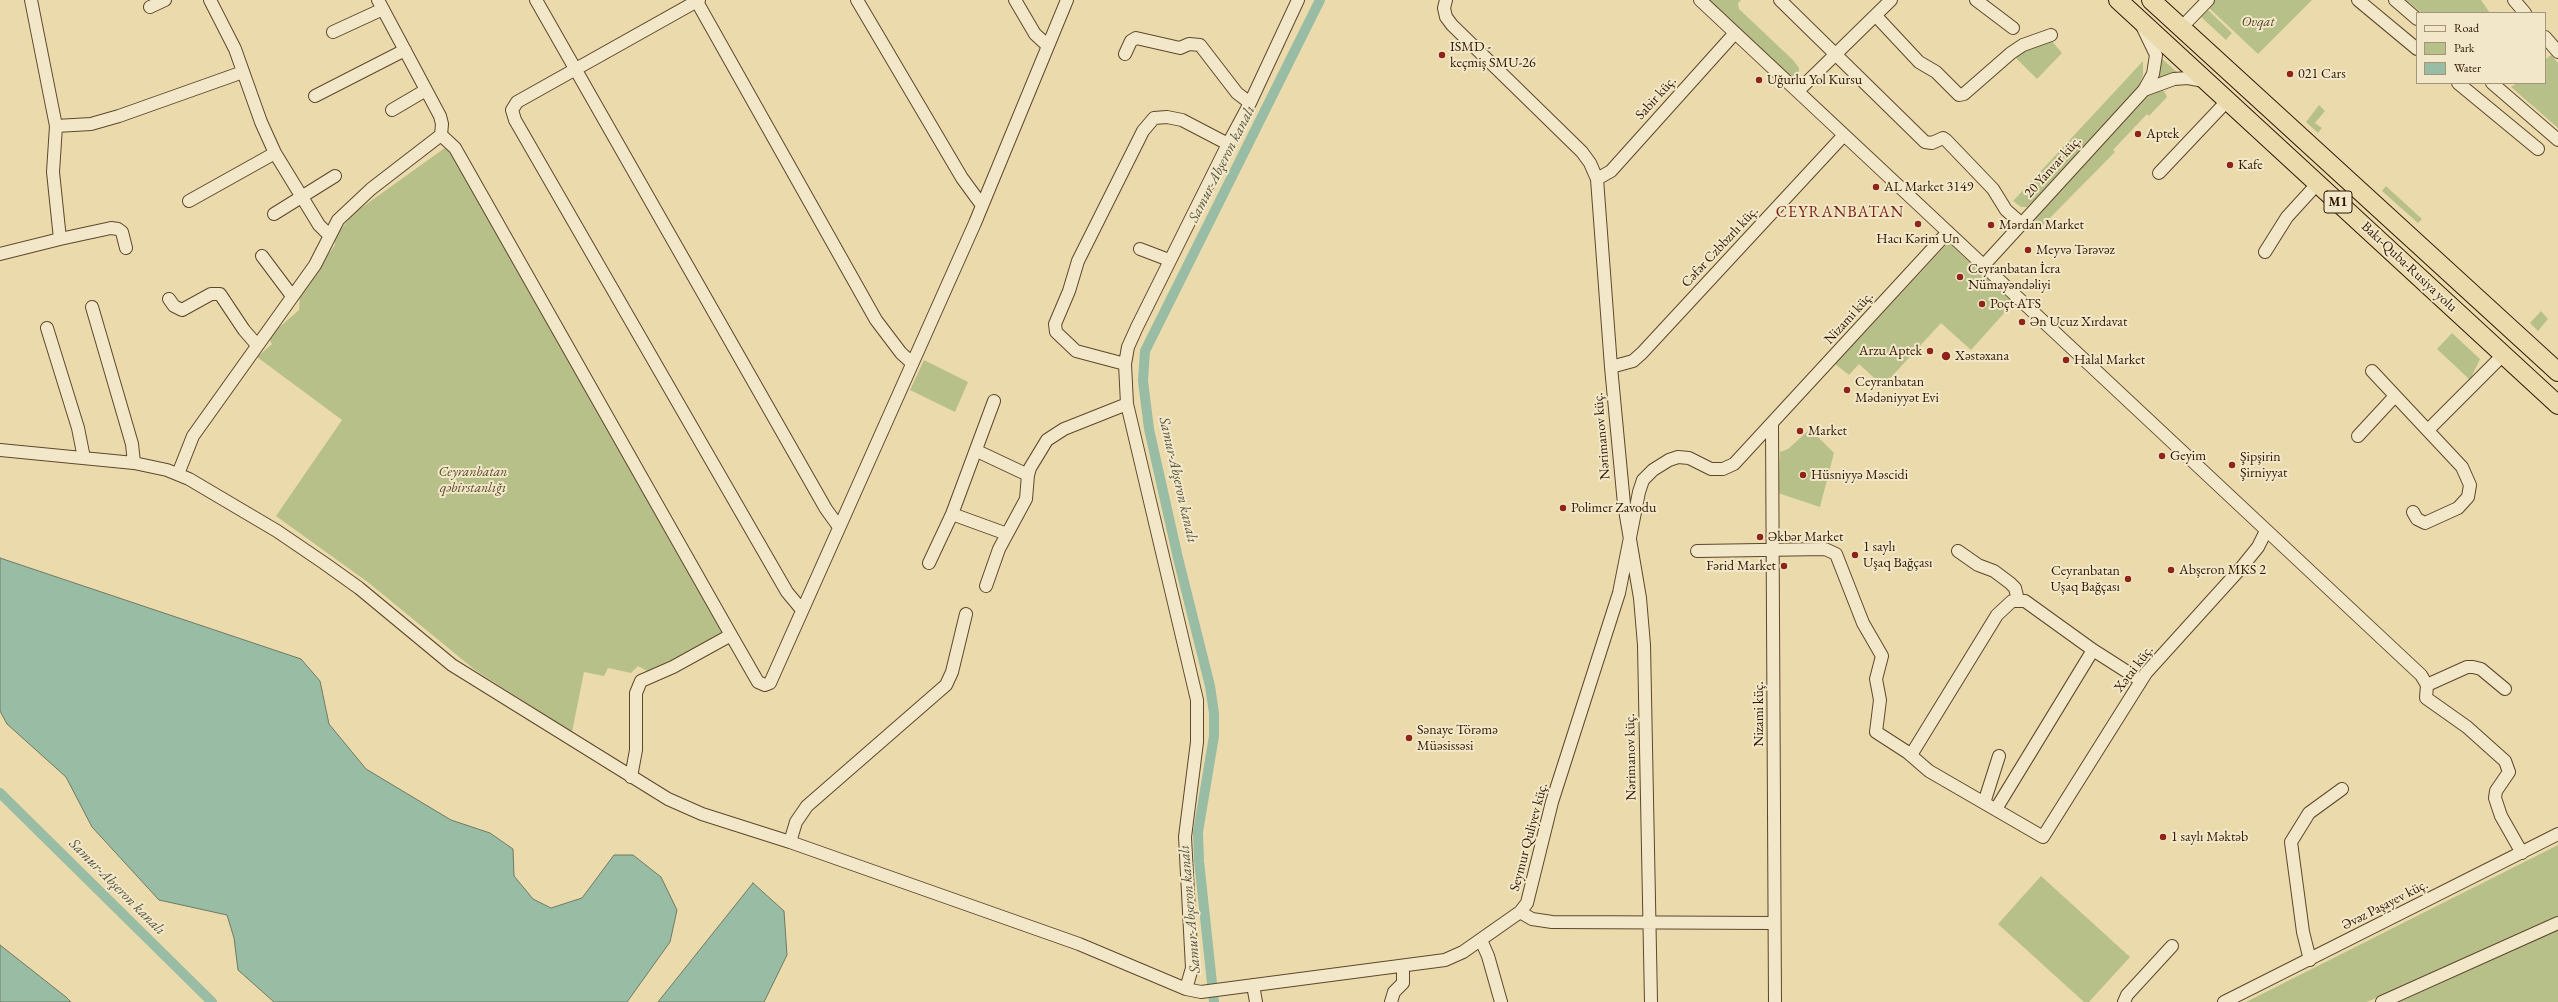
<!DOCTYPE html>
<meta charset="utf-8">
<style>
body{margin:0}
#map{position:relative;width:2558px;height:1002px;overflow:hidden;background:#ebdbac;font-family:"EB Garamond",serif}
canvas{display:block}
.legend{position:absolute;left:2416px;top:12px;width:130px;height:72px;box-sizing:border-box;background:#f2e8c9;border:1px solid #a49479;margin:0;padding:5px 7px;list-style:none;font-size:12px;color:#2f1602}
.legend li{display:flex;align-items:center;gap:8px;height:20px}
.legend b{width:20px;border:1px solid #a49479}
</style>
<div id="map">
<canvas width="2558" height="1002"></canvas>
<ul class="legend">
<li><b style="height:5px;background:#f2e8c9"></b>Road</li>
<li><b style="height:11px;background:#b8c089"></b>Park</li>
<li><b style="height:11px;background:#99bca4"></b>Water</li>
</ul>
</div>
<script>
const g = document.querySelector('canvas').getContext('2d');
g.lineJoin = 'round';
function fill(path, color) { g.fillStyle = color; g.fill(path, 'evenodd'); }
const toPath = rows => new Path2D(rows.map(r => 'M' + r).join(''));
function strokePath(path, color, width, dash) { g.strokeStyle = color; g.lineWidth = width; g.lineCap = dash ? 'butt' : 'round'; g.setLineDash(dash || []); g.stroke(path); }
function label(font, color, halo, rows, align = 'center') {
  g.font = font + ' "EB Garamond",serif'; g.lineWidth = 4; g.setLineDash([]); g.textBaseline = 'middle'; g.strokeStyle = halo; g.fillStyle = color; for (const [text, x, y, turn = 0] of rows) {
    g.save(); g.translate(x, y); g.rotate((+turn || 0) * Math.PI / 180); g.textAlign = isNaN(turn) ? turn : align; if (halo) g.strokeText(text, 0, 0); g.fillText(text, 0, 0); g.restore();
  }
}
const green = toPath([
 [1707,0,1741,0,1738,3,1739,9,1793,60,1799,68,1799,77,1794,79,1784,73],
 [2214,0,2312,0,2258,54,2208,7],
 [2406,0,2481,0,2490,13,2422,13],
 [2208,10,2232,33,2226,40,2201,17],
 [2051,40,2062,53,2037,79,2015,57,2023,51],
 [2551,55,2558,63,2558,128,2511,87,2517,83,2545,83,2545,60],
 [2159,56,2179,74,2155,80],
 [2143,61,2143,75,2138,87,2066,167,2027,207,2021,207,2013,201],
 [2156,91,2164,91,2167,97,2149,116,2147,114,2113,150,2115,152,2041,227,2034,219,2150,94],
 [2319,105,2325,111,2315,123,2322,128,2318,133,2306,122],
 [449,145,724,630,696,650,651,673,638,666,631,673,608,668,604,676,584,672,572,732,475,670,369,583,276,516,342,420,257,357,272,344,268,337,299,310,300,293,335,245,335,236,354,213],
 [2386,186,2422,219,2418,223,2382,191],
 [1949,242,2015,301,1971,350,1941,323,1883,386,1859,364,1849,375,1835,364],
 [2541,311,2548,319,2538,331,2530,323],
 [2452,333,2480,359,2470,380,2437,349],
 [924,360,968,382,955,412,910,390],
 [1810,429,1834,453,1820,507,1778,493,1780,452,1788,449],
 [2558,845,2558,916,2367,1002,2246,1002],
 [2041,876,2130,957,2089,1002,2084,1002,1998,924],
 [2558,930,2558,1002,2399,1002]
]);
const water = toPath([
 [0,558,301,659,320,681,329,724,366,769,451,820,490,833,513,849,514,876,533,899,551,908,582,898,614,855,633,855,661,877,677,910,670,942,627,1002,274,1002,238,970,234,938,227,915,159,900,92,827,66,777,7,724,0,711,0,558],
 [753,883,784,911,787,955,764,1002,658,1002,753,883],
 [0,945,66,997,71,1002,0,1002,0,945]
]);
const canal = toPath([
 [0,793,212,1002],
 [1214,1002,1199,861,1198,832,1214,736,1214,713,1210,686,1178,558,1149,429,1143,381,1145,351,1320,0]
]);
const minor = toPath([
 [210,0,235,49,261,122,275,153,319,225,329,235],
 [536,0,826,509,839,527],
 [696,0,876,320,901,353,912,363],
 [699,0,517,102,512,110,515,120,787,592,802,610],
 [857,0,962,178,981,204],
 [1015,0,1035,34,1048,46],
 [1446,0,1444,8,1446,17,1452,25,1582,152,1590,163,1597,179,1611,367,1624,504,1640,598,1644,645,1651,1002],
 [1700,0,2421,675,2427,685,2426,698,2467,727,2505,761,2509,772,2496,791,2495,798,2501,816,2522,853],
 [1780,0,1925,142,1932,143,1943,138,1946,140,1993,189,2006,210,2022,224],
 [1976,0,2013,28],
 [2358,0,2417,49],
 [2395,0,2417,19],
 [2514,0,2525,13],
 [150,7,165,0],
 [1876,16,1919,62,1936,72,1959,95,1964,94,2011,53,2023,45,2051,35],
 [2181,28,2208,0],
 [333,32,383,9],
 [2545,37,2558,52],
 [1125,54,1131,41,1136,38,1180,48,1189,44,1200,45,1237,93,1250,103],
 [2458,83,2538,149],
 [2492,83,2558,140],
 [2144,90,2174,79,2188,78,2204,81],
 [1798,91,1891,0],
 [315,96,405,50],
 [392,110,426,90],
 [56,126,91,124,119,116,243,72],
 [441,135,455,148,731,635,673,667,641,681,636,693,636,750,631,777],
 [2159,173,2228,100],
 [1597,179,1611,171,1735,33],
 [189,201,275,153],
 [274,214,335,176],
 [60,239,111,228,118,229,122,232,126,248],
 [1140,249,1169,260],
 [2265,252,2287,217,2318,183],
 [0,254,60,239,53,172,56,126,31,0],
 [262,256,292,296],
 [1984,265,2144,90,2153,74,2156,55,2143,28],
 [169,299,174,306,182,310,211,294,220,294,244,330,257,345],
 [92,307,132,444,134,463],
 [47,328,78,428,84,458],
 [1125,364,1076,351,1056,332,1055,324,1069,291,1078,261,1143,131,1154,118,1167,117,1182,120,1228,144],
 [1611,367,1633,361,1642,353,1844,135],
 [2372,371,2462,467,2470,485,2468,497,2458,508,2425,523,2417,519,2413,512],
 [1772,425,1775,1002],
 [2428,430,2503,355],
 [2358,436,2395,396],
 [0,450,134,463,167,470,189,479,277,531,324,563,359,588,452,665,668,799,702,814,790,842,1079,944,1186,989,1201,992,1445,960,1463,952,1520,912,1527,903,1552,802,1619,593,1639,492,1643,480,1653,470,1669,460,1678,457,1689,458,1711,469,1723,469,1734,464,1948,232],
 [977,451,1028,475],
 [178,474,193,436,315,265,338,220,371,189,441,135,442,124,440,116,378,0],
 [952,514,1007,534],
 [1697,551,1825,549,1836,554,1863,623,1882,656,1876,679,1880,700,1876,732,1907,752,1929,771,2043,837,2146,673,2241,568,2258,547,2266,531],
 [1958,551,1978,565,1994,571,2010,583,2015,588,2018,600],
 [929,563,952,514,994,401],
 [986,586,999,549,1026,499,1028,475,1030,468,1047,440,1064,429,1127,404],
 [731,635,758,682,765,685,770,683,975,223,1067,0],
 [2427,685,2467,667,2473,667,2481,669,2505,689],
 [1911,755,1997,615,2012,601,2025,601,2093,650,2140,680],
 [1984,803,1999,756],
 [1996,809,2093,650],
 [790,842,796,822,807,806,946,685,952,672,966,614],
 [1520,912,1532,919,1552,922,1774,923],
 [1481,940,1488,956,1501,1002],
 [2310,960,2303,932,2291,842,2309,813,2342,789],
 [1253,985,1256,1002],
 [1186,989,1192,968,1185,837,1197,742,1197,700,1127,404,1125,364,1128,347,1137,327,1228,144,1250,103,1298,0],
 [1391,1002,1394,992,1403,983,1403,967],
 [2124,1002,2127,995,2172,946],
 [2224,1002,2558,834],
 [2382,1002,2558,923]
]);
const highway = toPath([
 [2118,0,2558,405],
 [2151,0,2558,372]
]);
const markers = [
 [1442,55,4,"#8f2418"],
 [2290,74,4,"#8f2418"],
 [1759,80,4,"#8f2418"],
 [2138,134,4,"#8f2418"],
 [2230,165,4,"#8f2418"],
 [1876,187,4,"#8f2418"],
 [1918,224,4,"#8f2418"],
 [1991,225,4,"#8f2418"],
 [2028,250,4,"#8f2418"],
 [1960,277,4,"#8f2418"],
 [1982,304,4,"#8f2418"],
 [2022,322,4,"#8f2418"],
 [1930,351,4,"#8f2418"],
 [1946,356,5,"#8f2418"],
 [2066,360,4,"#8f2418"],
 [1847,390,4,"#8f2418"],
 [1800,431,4,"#8f2418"],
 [2162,456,4,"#8f2418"],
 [2232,465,4,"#8f2418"],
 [1803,475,4,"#8f2418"],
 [1563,508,4,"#8f2418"],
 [1760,537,4,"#8f2418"],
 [1855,555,4,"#8f2418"],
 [1784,566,4,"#8f2418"],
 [2171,570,4,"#8f2418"],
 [2128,579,4,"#8f2418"],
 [1409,738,4,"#8f2418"],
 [2163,837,4,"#8f2418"]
];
const shields = [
 [2338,202,28]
];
const shieldNames = [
 ["M1",2338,202]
];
const parkNames = [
 ["Ovqat",2258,22],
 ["Ceyranbatan",473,472],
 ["qəbirstanlığı",473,488]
];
const poiNames = [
 ["ISMD -",1450,47],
 ["keçmiş SMU-26",1450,63],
 ["021 Cars",2298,74],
 ["Uğurlu Yol Kursu",1767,80],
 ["Aptek",2146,134],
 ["Kafe",2238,165],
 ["AL Market 3149",1884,187],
 ["Mərdan Market",1999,225],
 ["Hacı Kərim Un",1918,239,"center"],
 ["Meyvə Tərəvəz",2036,250],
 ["Ceyranbatan İcra",1968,269],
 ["Nümayəndəliyi",1968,285],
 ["Poçt ATS",1990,304],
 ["Ən Ucuz Xırdavat",2030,322],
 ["Arzu Aptek",1922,351,"right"],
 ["Xəstəxana",1955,356],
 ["Halal Market",2074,360],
 ["Ceyranbatan",1855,382],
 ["Mədəniyyət Evi",1855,398],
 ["Market",1808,431],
 ["Geyim",2170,456],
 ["Şipşirin",2240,457],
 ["Şirniyyat",2240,473],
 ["Hüsniyyə Məscidi",1811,475],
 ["Polimer Zavodu",1571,508],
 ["Əkbər Market",1768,537],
 ["1 saylı",1863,547],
 ["Uşaq Bağçası",1863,563],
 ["Fərid Market",1776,566,"right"],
 ["Abşeron MKS 2",2179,570],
 ["Ceyranbatan",2120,571,"right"],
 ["Uşaq Bağçası",2120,587,"right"],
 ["Sənaye Törəmə",1417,730],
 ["Müəsissəsi",1417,746],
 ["1 saylı Məktəb",2171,837]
];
const streetNames = [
 ["Sabir küç.",1656,98,-48],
 ["20 Yanvar küç.",2053,167,-48],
 ["Cəfər Czbbzrlı küç.",1720,247,-47],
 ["Bakı-Quba-Rusiya yolu",2409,267,43],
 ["Nizami küç.",1849,318,-48],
 ["Nərimanov küç.",1602,436,-95],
 ["Xətai küç.",2134,669,-53],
 ["Nizami küç.",1759,714,-90],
 ["Nərimanov küç.",1631,757,-91],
 ["Seymur Quliyev küç.",1529,837,-75],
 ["Əvəz Paşayev küç.",2385,905,-27]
];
const waterNames = [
 ["Samur-Abşeron kanalı",1222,164,-63],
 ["Samur-Abşeron kanalı",1178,480,77],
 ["Samur-Abşeron kanalı",117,887,45],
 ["Samur-Abşeron kanalı",1190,909,-95]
];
const quarterNames = [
 ["CEYRANBATAN",1840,213]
];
fill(green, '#b8c089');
fill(water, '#99bca4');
strokePath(water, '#6f7a63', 1);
strokePath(canal, '#99bca4', 10);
strokePath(minor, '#5e472c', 14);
strokePath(highway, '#2f1602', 20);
strokePath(minor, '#f2e8c9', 12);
strokePath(highway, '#ebdbac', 18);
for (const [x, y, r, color] of markers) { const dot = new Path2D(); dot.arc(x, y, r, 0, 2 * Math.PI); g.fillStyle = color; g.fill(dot); strokePath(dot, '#f2e8c9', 1.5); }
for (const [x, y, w] of shields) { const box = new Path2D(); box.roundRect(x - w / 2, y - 11, w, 22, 3); g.fillStyle = '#f2e8c9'; g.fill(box); strokePath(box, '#2f1602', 1); }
label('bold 13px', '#2f1602', null, shieldNames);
label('italic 14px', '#58492a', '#f2e8c9', parkNames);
label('14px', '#2f1602', '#f2e8c9', poiNames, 'left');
label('14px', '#2f1602', '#f2e8c9', streetNames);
label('italic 15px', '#54503b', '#f2e8c9', waterNames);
g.letterSpacing = '1px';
label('16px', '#7a1f14', '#f2e8c9', quarterNames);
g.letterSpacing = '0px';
</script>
